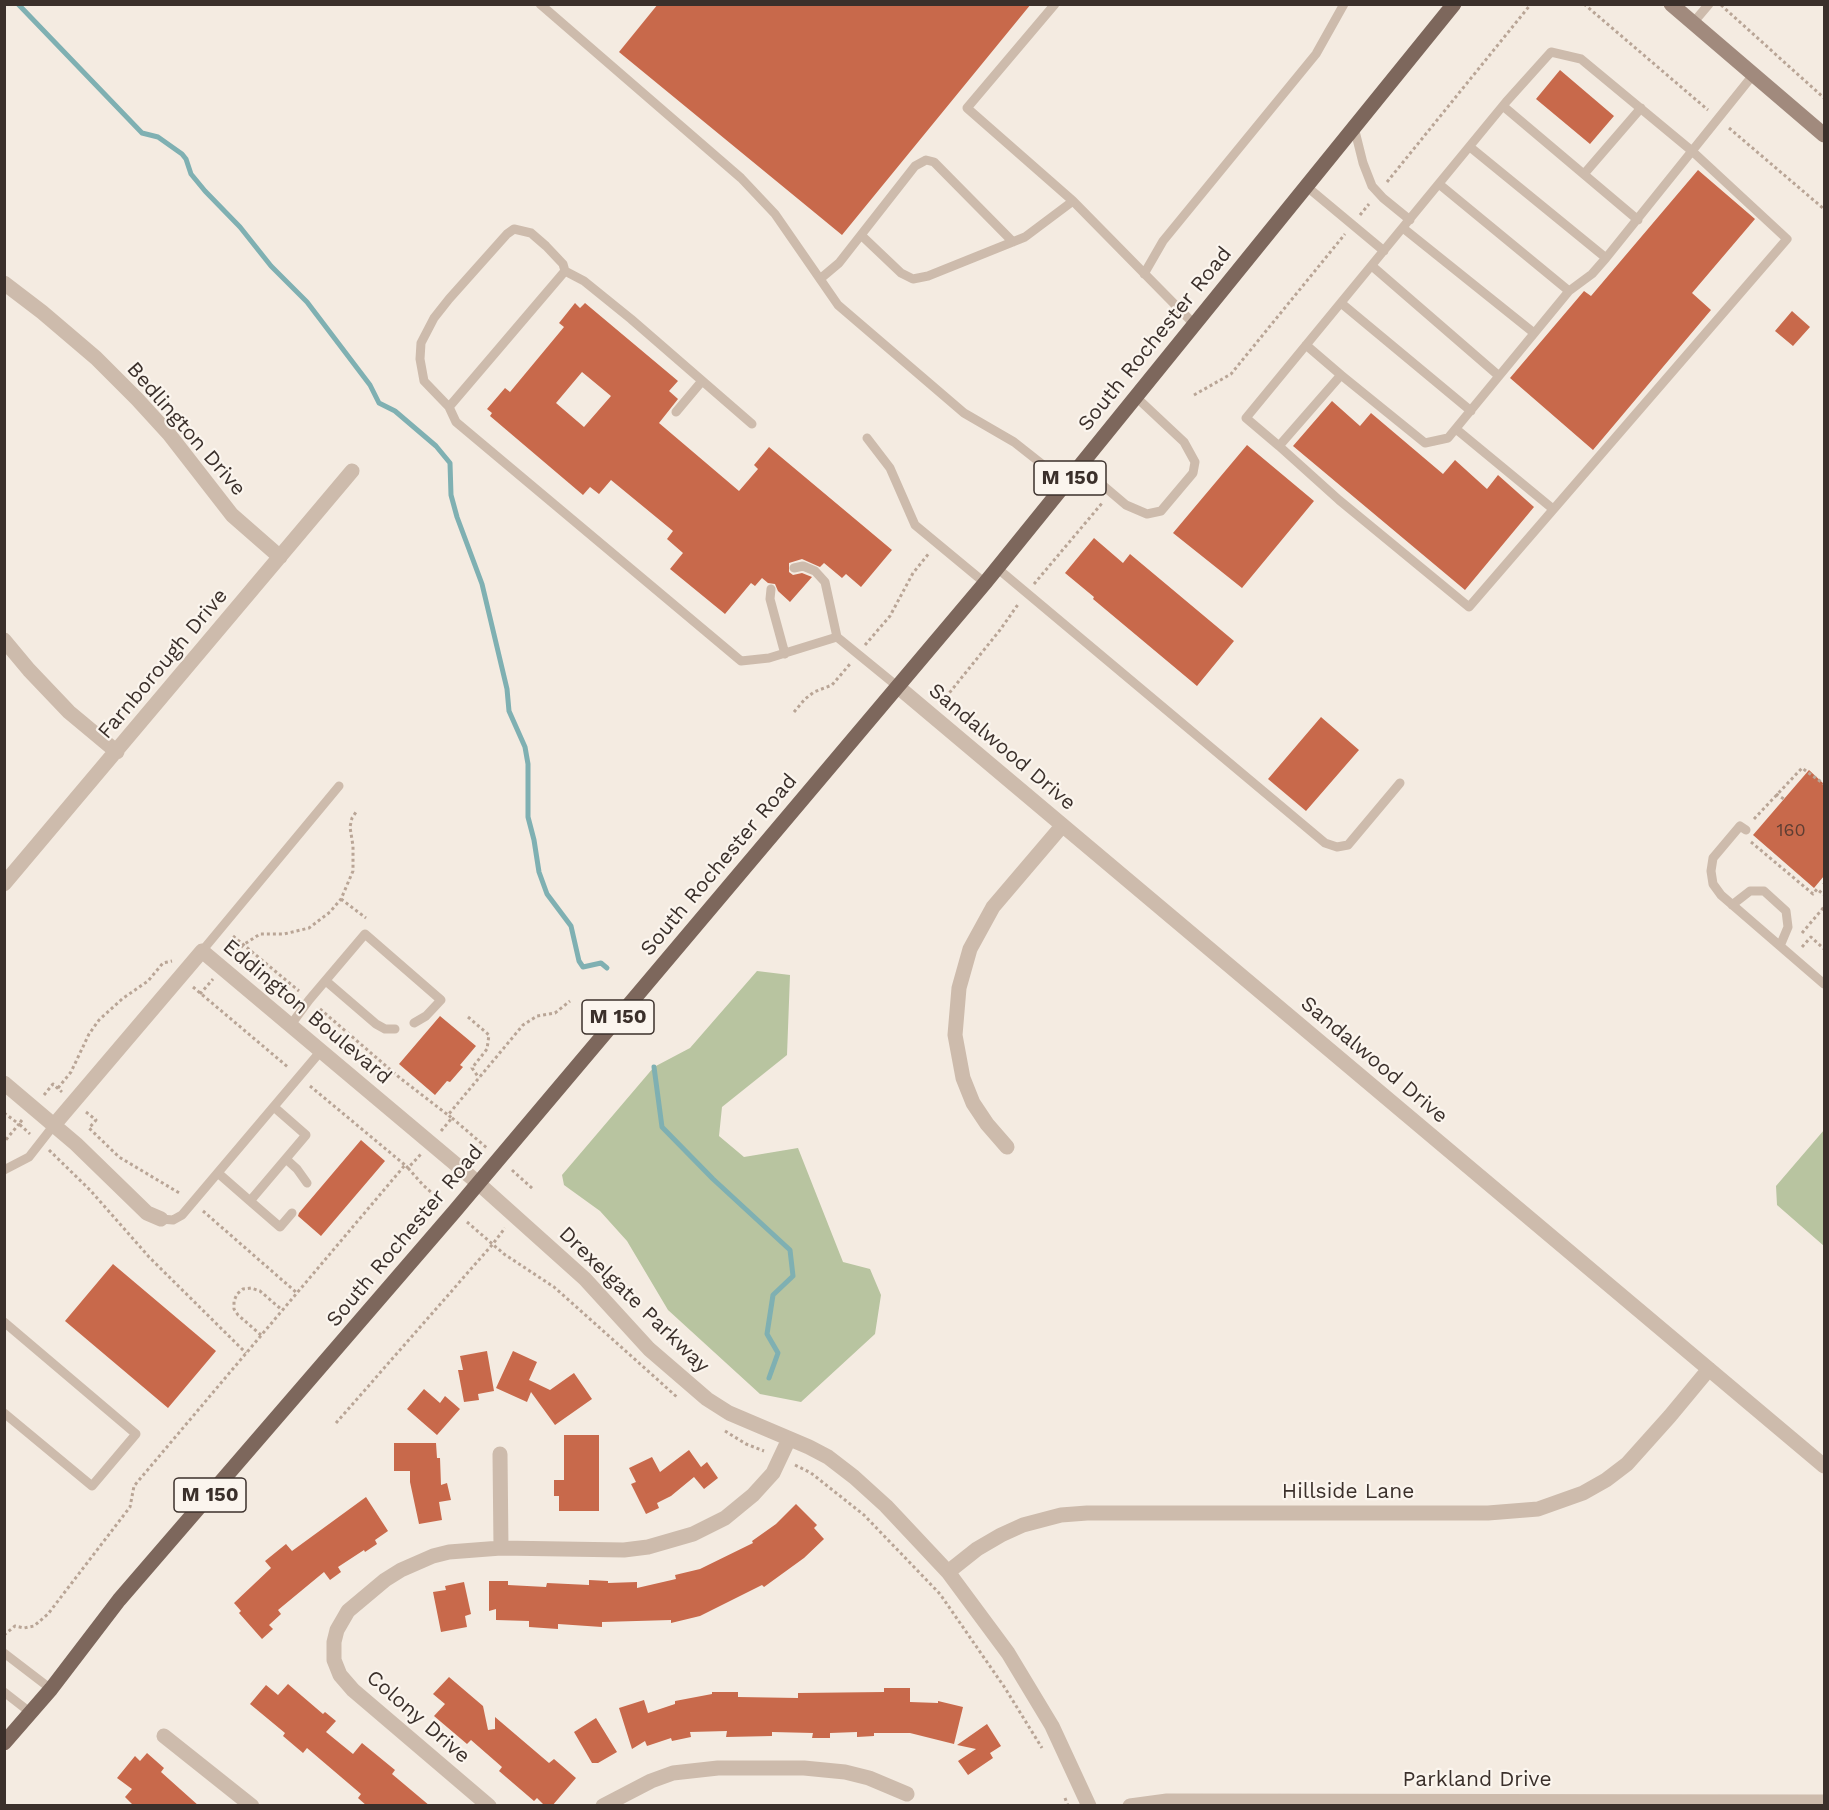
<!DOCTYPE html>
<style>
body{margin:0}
#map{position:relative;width:1829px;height:1810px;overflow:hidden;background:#f4ebe1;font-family:"Work Sans",sans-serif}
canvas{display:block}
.frame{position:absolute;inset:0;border:6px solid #3b302b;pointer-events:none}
</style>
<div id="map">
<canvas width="1829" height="1810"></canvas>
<div class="frame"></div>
</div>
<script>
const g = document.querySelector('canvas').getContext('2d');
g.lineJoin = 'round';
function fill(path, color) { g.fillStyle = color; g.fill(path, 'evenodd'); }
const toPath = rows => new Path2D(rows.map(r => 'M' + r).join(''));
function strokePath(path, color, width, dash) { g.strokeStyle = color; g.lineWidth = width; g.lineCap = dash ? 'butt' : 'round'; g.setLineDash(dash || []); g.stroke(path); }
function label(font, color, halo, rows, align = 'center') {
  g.font = font + ' "Work Sans",sans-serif'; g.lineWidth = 4.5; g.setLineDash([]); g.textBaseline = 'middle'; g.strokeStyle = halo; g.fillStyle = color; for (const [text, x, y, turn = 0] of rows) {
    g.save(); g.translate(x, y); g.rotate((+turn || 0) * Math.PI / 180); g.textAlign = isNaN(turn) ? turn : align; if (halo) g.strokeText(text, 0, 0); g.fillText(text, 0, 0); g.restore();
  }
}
const green = toPath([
 [757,971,790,975,787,1055,722,1107,719,1136,744,1157,798,1148,843,1262,870,1269,881,1295,875,1334,801,1402,760,1394,668,1310,627,1241,600,1211,564,1185,562,1175,654,1067,690,1048],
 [1824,1130,1824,1246,1777,1205,1776,1186]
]);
const stream = toPath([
 [18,4,142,133,158,137,182,154,186,159,191,174,205,191,240,227,271,266,307,302,370,385,379,403,395,411,436,446,450,463,451,495,457,517,482,584,507,689,509,711,525,747,528,764,528,817,534,840,539,872,547,894,571,926,579,961,583,967,601,963,607,968],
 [654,1067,662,1127,713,1179,790,1250,793,1276,773,1295,767,1334,778,1353,769,1378]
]);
const building = toPath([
 [658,4,1031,4,842,235,619,52],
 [1560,70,1614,116,1590,144,1536,99],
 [1698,170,1755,219,1692,293,1711,310,1593,450,1510,378,1584,291,1591,296],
 [575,303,580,308,585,303,678,381,669,391,678,399,659,423,739,491,758,469,754,465,769,447,892,550,861,587,846,574,842,578,824,563,820,567,802,559,789,563,789,572,793,575,802,573,812,577,790,602,778,591,775,584,768,583,762,578,755,586,751,583,725,614,670,569,683,553,667,539,673,531,611,480,599,494,590,487,583,495,490,416,492,413,487,409,505,388,510,392,564,327,559,323],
 [582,372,611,396,584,427,556,403],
 [1792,311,1810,327,1793,346,1775,331],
 [1332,401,1360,426,1371,413,1443,474,1455,460,1487,489,1498,475,1534,507,1465,590,1293,446],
 [1247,445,1314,501,1242,588,1173,533],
 [1094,538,1123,563,1130,554,1234,641,1197,686,1093,599,1094,597,1065,573],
 [1321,717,1359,750,1306,811,1268,779],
 [1809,770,1824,784,1824,876,1814,888,1753,835],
 [440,1016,476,1046,460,1065,463,1067,450,1082,447,1081,435,1095,399,1064],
 [361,1140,385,1161,321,1236,298,1216,299,1213],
 [113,1264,216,1351,168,1408,65,1321],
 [487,1351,494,1391,478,1394,479,1400,464,1402,458,1370,463,1370,460,1356],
 [513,1351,537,1362,529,1380,550,1390,574,1373,592,1399,555,1425,531,1392,527,1402,496,1388],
 [424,1389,440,1403,445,1396,460,1409,437,1435,407,1409],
 [564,1435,599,1435,599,1511,559,1511,559,1496,554,1496,554,1480,564,1480],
 [394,1443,436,1443,437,1458,440,1458,441,1485,447,1483,451,1500,439,1502,442,1520,419,1524,410,1482,410,1471,394,1471],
 [689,1450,701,1467,707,1462,718,1478,704,1489,694,1477,671,1496,657,1503,659,1508,646,1514,631,1484,636,1482,629,1468,652,1457,660,1472],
 [366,1497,388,1531,375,1540,377,1544,365,1552,364,1550,338,1567,341,1572,330,1580,324,1572,278,1610,281,1614,269,1625,273,1629,262,1639,239,1613,241,1611,234,1603,271,1568,265,1561,286,1544,292,1551],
 [796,1504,817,1525,814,1528,824,1539,804,1558,764,1587,762,1585,700,1616,671,1623,671,1620,602,1622,602,1627,558,1624,558,1629,529,1627,529,1621,496,1620,496,1609,489,1611,489,1581,508,1581,508,1585,546,1587,547,1583,589,1585,589,1580,608,1581,608,1583,637,1582,637,1588,676,1579,675,1575,700,1569,753,1543,752,1541,776,1524],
 [464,1582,471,1614,465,1616,467,1627,441,1632,433,1592,446,1590,445,1586],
 [449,1677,483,1706,488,1730,495,1729,495,1717,549,1763,554,1759,576,1778,552,1806,545,1806,537,1798,534,1801,499,1771,502,1767,471,1740,467,1744,434,1716,445,1704,433,1694],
 [288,1684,323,1714,325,1712,336,1721,326,1732,353,1754,362,1743,395,1770,392,1774,430,1806,367,1806,358,1798,361,1794,307,1748,303,1753,283,1736,285,1733,250,1704,266,1685,278,1695],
 [884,1688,910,1688,910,1702,938,1703,938,1701,963,1707,954,1744,910,1733,874,1733,874,1736,857,1737,857,1732,830,1733,830,1738,812,1738,813,1733,772,1732,772,1736,726,1737,727,1731,690,1732,691,1737,672,1741,671,1738,647,1746,645,1741,632,1749,619,1708,644,1700,648,1713,675,1704,675,1701,712,1694,712,1692,738,1692,738,1697,798,1698,798,1693,884,1692],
 [596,1718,617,1752,598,1763,592,1763,574,1732],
 [987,1724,1001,1746,990,1753,993,1758,968,1775,958,1761,976,1749,957,1745],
 [147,1753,164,1768,161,1772,199,1806,134,1806,125,1797,132,1789,117,1778,135,1756,140,1761]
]);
const path = toPath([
 [1584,4,1708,110],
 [1721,5,1824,98],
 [1729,128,1824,209],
 [1387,182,1531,4],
 [1360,215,1369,204],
 [1194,395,1231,374,1345,234],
 [1034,584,1103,502],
 [865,645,890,616,913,573,930,552],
 [942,702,1000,630,1019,603],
 [794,712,805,699,814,692,832,685,850,664],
 [1776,794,1784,799],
 [1754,819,1802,768,1824,784],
 [1751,842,1813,894,1817,889,1824,895],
 [1824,883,1824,884],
 [341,899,366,918],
 [1802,933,1824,907],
 [233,936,299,991],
 [1802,947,1811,937,1824,949],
 [233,956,243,945,260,934,284,934,309,928,330,912,341,899,353,871,353,846,350,827,352,818,356,812],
 [193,987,289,1068],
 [200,994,213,979],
 [320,1009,400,1078,448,1115],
 [468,1017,489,1035,487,1049,472,1068,479,1078],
 [310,1086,405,1165],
 [58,1088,71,1072,89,1034,99,1020,122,999,148,981,163,963,172,961],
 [44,1095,53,1084,62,1092],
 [86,1112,96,1120,89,1128,119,1157,181,1194],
 [4,1113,19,1124,4,1142],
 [452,1118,487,1148],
 [22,1120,19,1124,30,1134],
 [441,1131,452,1118,448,1115,523,1025,537,1016,555,1013,570,1001],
 [49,1150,90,1190,149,1257,246,1353],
 [408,1168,423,1185,441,1201],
 [512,1170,533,1189],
 [203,1211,297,1293],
 [467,1222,504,1254,554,1287,678,1398],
 [261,1335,238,1315,234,1309,234,1301,237,1294,243,1289,251,1288,260,1291,282,1310],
 [336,1423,492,1245,505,1228],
 [725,1431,746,1444,764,1451],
 [795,1465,811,1473,864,1515,940,1594,1005,1688,1042,1748],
 [4,1635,15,1626,24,1628,34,1626,48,1614,130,1507,134,1486,405,1165,408,1168,421,1154],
 [1065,1798,1068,1806]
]);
const lane = toPath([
 [540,4,741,178,775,214,838,305,964,413,1014,442,1066,483],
 [1055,4,967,108,1073,201,1194,324],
 [1693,23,1709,4],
 [1503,106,1638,220],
 [1354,127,1363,163,1372,186,1383,198,1410,220],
 [1470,147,1606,258],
 [1584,174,1641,108],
 [1439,184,1569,291],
 [1306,186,1384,251],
 [1403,228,1534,333],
 [861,235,901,273,913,279,928,276,1025,237,1073,201],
 [1372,266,1499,376],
 [565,271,449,407,456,422,741,661,769,658,837,637,897,686],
 [1144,274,1163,241,1316,54,1344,4],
 [820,279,839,263,915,166,926,160,934,162,1013,242],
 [1341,303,1471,411],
 [1306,345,1341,375],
 [449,407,424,381,420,359,421,343,434,318,449,299,507,234,514,229,531,233,546,246,563,264,565,271,584,281,631,319,752,424],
 [676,412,702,381],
 [1456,429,1553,509],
 [867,438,890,468,915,525,985,583],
 [1279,446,1341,375,1425,443,1448,438,1569,291,1592,274,1606,258,1692,151,1787,239,1469,607,1339,500,1279,446,1246,418,1506,102,1551,52,1581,59,1692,151,1753,75],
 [1080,466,1126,505,1147,514,1161,511,1193,473,1195,462,1184,442,1136,397],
 [794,568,803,566,815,571,825,582,837,637],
 [997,568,1325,843,1337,847,1348,845,1400,783],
 [771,589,770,599,785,654],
 [1746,830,1740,826,1713,858,1711,871,1713,884,1721,895,1824,984],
 [1732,905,1750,891,1764,891,1786,911,1788,927,1780,946],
 [202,951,339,786],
 [326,981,376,1024,385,1029,395,1029],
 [290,1026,309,1000,365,934,441,1000,426,1016,414,1023],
 [286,1159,297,1169,307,1183],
 [4,1170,29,1157,54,1125],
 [218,1173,250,1201,306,1135,274,1107],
 [250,1201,280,1227,292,1213],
 [161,1219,173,1220,182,1215,320,1052],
 [4,1322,136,1434,92,1486,4,1413],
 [4,1653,51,1689],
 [4,1692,31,1713]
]);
const street = toPath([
 [4,283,42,312,96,358,137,399,169,434,232,515,280,557],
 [4,640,29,670,69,712,117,752],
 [897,686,1824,1466],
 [4,884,352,471],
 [4,1083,76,1144,147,1213,161,1219],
 [54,1125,202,951,478,1183,585,1279,649,1349,707,1399,729,1413,809,1447,828,1457,854,1477,886,1506,948,1572,1008,1653,1052,1726,1089,1806],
 [1007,1147,987,1124,973,1103,963,1078,955,1035,959,988,970,949,993,907,1062,826],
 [500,1454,501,1548],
 [948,1572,977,1549,1001,1535,1023,1525,1061,1515,1087,1513,1488,1513,1538,1509,1583,1493,1606,1480,1627,1464,1670,1416,1709,1369],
 [164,1736,252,1806],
 [489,1806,353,1690,340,1675,334,1660,334,1642,337,1630,348,1611,385,1580,401,1570,433,1556,449,1552,501,1548,624,1550,648,1547,693,1534,725,1518,753,1495,773,1473,789,1439],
 [603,1806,651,1781,673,1773,718,1768,804,1768,845,1772,869,1778,907,1794],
 [1130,1806,1167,1801,1824,1802]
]);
const secondary = toPath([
 [1671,4,1824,135]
]);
const primary = toPath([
 [4,1743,51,1689,119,1600,454,1212,985,583,1454,4]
]);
const numberNames = [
 ["160",1791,831]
];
const shields = [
 [1070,478,72],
 [618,1017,72],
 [210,1495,72]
];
const shieldNames = [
 ["M 150",1070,478],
 ["M 150",618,1017],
 ["M 150",210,1495]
];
const streetNames = [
 ["South Rochester Road",1155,339,-51],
 ["Bedlington Drive",186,429,49],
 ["Farnborough Drive",163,664,-50],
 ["Sandalwood Drive",1002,747,40],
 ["South Rochester Road",719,865,-50],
 ["Eddington Boulevard",307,1012,40],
 ["Sandalwood Drive",1374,1060,40],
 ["South Rochester Road",405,1236,-50],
 ["Drexelgate Parkway",634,1300,44],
 ["Hillside Lane",1348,1492],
 ["Colony Drive",418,1717,41],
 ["Parkland Drive",1477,1780]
];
fill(green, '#b8c4a0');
strokePath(stream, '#7fb0b2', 5);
fill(building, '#c8694b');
strokePath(path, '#b9a596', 3, [3, 3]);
strokePath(lane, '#cdbbac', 9);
strokePath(street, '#cdbbac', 15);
strokePath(secondary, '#a18a7d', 15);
strokePath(primary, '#7d675c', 15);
label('18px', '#5e3e33', null, numberNames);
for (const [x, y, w] of shields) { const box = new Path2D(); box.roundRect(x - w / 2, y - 17, w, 34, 4.5); g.fillStyle = '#fbf5ee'; g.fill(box); strokePath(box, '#3b302b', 1.5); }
label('bold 20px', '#3b302b', null, shieldNames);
label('21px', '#3b302b', '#fbf5ee', streetNames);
</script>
